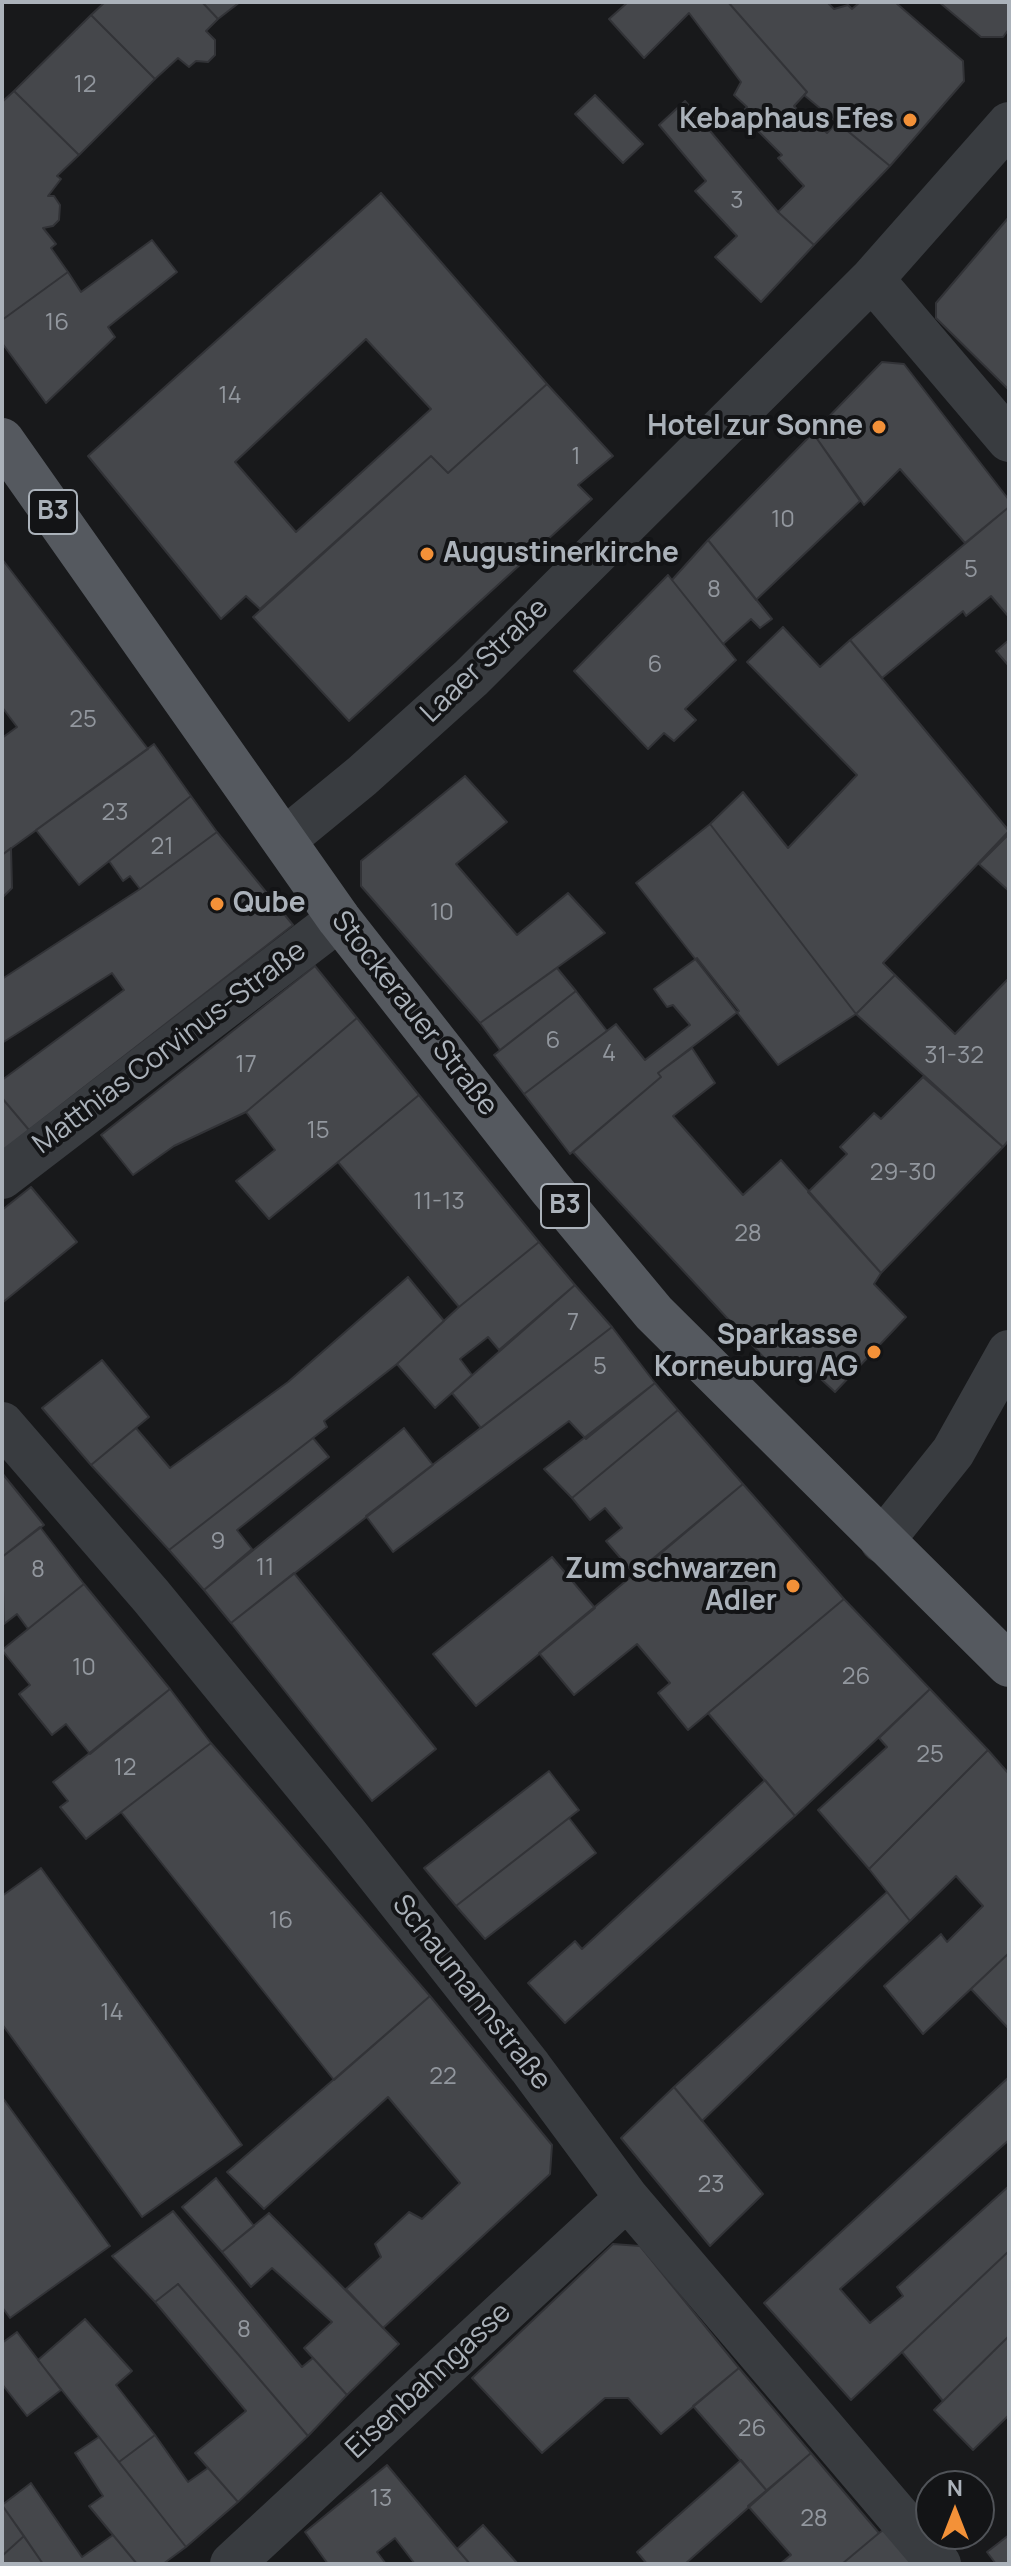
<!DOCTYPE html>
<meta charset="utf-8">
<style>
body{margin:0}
#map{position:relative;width:1011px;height:2566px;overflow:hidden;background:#18191b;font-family:Manrope,sans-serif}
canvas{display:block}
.frame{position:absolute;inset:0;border:4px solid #abb2ba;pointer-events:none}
.north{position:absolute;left:915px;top:2470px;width:80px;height:80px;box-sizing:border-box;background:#131416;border:2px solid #505358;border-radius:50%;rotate:0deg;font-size:22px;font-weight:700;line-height:32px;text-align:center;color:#abb2ba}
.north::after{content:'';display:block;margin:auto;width:28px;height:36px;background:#f39138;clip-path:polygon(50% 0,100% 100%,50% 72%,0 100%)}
</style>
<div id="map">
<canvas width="1011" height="2566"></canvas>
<div class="frame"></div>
<div class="north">N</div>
</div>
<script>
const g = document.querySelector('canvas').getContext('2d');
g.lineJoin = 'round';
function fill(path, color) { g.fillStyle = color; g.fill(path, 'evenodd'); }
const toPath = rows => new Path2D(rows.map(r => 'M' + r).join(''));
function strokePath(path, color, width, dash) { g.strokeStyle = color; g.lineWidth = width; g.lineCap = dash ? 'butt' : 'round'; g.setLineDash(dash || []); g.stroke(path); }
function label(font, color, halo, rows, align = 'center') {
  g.font = font + ' Manrope,sans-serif'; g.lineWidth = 8; g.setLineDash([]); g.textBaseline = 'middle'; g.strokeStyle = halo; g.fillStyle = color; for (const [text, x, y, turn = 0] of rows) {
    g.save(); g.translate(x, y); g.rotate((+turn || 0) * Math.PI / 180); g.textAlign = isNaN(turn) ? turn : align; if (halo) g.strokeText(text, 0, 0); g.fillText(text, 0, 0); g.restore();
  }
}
const building = toPath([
 [105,2,202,2,218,19,206,31,215,40,215,55,208,62,196,61,189,67,178,58,155,79,91,15,105,2],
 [202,2,240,2,218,19,202,2],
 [628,2,728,2,807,92,794,106,808,122,812,119,827,133,837,122,890,166,814,245,778,212,804,186,778,158,782,155,741,114,747,107,734,95,741,82,689,13,644,58,609,19,628,2],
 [728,2,827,2,834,9,848,5,852,9,860,2,895,2,963,61,964,81,890,166,804,95,807,92,728,2],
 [939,2,1009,2,1009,29,1003,37,981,37,939,2],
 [91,15,155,79,79,155,14,91,91,15],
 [14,91,79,155,57,176,61,179,48,196,54,196,60,205,59,220,53,226,43,228,56,244,51,248,68,272,2,320,2,102,14,91],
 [595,95,643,144,623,163,575,114,595,95],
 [685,101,778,212,814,245,761,302,715,257,737,236,695,191,706,181,659,125,685,101],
 [381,193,547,384,448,473,431,456,260,609,246,596,221,619,88,456,381,193],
 [366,339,431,409,296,532,235,462,366,339],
 [1009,217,1009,390,936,318,936,303,1009,217],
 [152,240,177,272,108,327,115,337,46,403,2,343,2,320,68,272,81,292,152,240],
 [882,362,904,364,1009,500,1009,507,965,543,900,469,864,505,813,433,882,362],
 [547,384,613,456,578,485,592,499,349,721,253,617,431,456,448,473,547,384],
 [813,433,860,501,756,600,708,540,813,433],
 [1009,507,1009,617,991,596,966,616,963,611,882,678,850,640,1009,507],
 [708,540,772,619,760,628,751,619,723,644,672,580,708,540],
 [2,559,148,749,2,855,2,738,17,727,2,707,2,559],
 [668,575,736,660,685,709,696,720,674,741,664,733,648,749,574,671,668,575],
 [783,627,820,667,850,640,1009,831,883,963,895,975,856,1014,710,824,743,792,788,848,857,775,747,662,783,627],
 [1009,640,1009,666,996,651,1009,640],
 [154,744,191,796,79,885,36,830,154,744],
 [465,776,507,822,456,864,517,935,568,893,605,933,480,1023,361,886,361,861,465,776],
 [191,796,217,832,140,889,130,876,123,881,109,861,191,796],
 [710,824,856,1014,778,1065,636,883,710,824],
 [217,832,293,925,29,1130,2,1098,2,1080,124,990,112,973,2,1043,2,979,140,889,217,832],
 [1009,834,1009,891,979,864,1009,834],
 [11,848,12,888,2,898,2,855,11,848],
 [697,958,739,1011,658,1073,661,1077,570,1154,524,1094,616,1024,645,1060,690,1025,673,1005,667,1007,654,989,697,958],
 [315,966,357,1018,246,1112,174,1146,133,1175,101,1135,315,966],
 [557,968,576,991,500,1050,480,1023,557,968],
 [895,975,955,1034,1009,978,1009,1140,1003,1147,856,1014,895,975],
 [576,991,607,1031,524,1094,494,1055,576,991],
 [357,1018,419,1095,269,1219,236,1181,275,1150,246,1112,357,1018],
 [692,1048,715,1083,673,1116,743,1195,781,1160,881,1273,874,1284,906,1317,835,1392,797,1357,779,1374,573,1152,661,1077,658,1073,692,1048],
 [923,1077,1003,1147,881,1273,808,1192,847,1154,840,1147,874,1113,881,1119,923,1077],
 [419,1095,539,1242,459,1307,338,1162,419,1095],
 [2,1098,29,1130,2,1152,2,1098],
 [31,1187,77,1242,2,1303,2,1210,31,1187],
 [539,1242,575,1285,499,1350,488,1337,460,1359,472,1375,435,1408,397,1364,459,1307,539,1242],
 [408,1277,444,1321,397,1364,324,1421,327,1427,169,1550,91,1465,136,1428,170,1468,288,1382,408,1277],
 [575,1285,612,1327,481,1428,452,1393,575,1285],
 [612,1327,655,1383,586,1439,569,1421,393,1552,366,1516,612,1327],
 [102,1360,149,1417,91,1465,42,1408,102,1360],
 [655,1383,678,1410,572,1498,544,1469,655,1383],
 [678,1410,743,1484,635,1575,606,1541,622,1528,605,1508,590,1520,572,1498,678,1410],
 [404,1428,433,1465,231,1623,204,1590,404,1428],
 [313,1438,329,1457,237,1530,252,1549,204,1590,169,1550,313,1438],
 [2,1473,44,1525,2,1557,2,1473],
 [743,1484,844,1599,688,1730,658,1693,670,1683,637,1644,574,1695,539,1653,743,1484],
 [40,1527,84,1584,28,1629,17,1614,4,1624,2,1557,40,1527],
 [552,1557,595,1608,476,1706,433,1654,552,1557],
 [294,1573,436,1749,372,1801,231,1623,294,1573],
 [84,1584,170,1689,90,1754,66,1724,52,1735,19,1694,30,1685,2,1650,84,1584],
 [844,1599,930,1689,795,1816,708,1713,844,1599],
 [170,1689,211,1743,86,1839,60,1807,68,1801,53,1782,170,1689],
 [930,1689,988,1750,869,1869,818,1810,887,1747,879,1738,930,1689],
 [211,1743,430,1996,334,2080,121,1812,211,1743],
 [988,1750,1009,1774,1009,1953,923,2034,884,1986,941,1934,947,1942,983,1906,956,1876,910,1921,869,1869,988,1750],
 [549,1771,579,1810,456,1906,424,1868,549,1771],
 [765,1780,795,1816,565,2023,528,1983,575,1941,582,1949,765,1780],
 [569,1818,596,1853,485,1939,456,1906,569,1818],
 [41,1868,242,2145,142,2217,2,2024,2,1896,41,1868],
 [887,1892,910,1921,702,2121,674,2087,887,1892],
 [1009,1953,1009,2029,971,1989,1009,1953],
 [430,1996,552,2145,550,2174,383,2328,346,2289,381,2257,375,2244,409,2212,422,2219,460,2183,388,2097,264,2209,227,2172,430,1996],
 [1009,2077,1009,2140,840,2289,870,2323,903,2296,897,2287,1009,2186,1009,2251,851,2400,764,2303,1009,2077],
 [674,2087,763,2194,710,2246,621,2138,674,2087],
 [2,2097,110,2246,10,2318,2,2307,2,2097],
 [216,2178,254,2226,222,2252,182,2207,216,2178],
 [173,2211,302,2367,313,2358,347,2395,308,2436,178,2284,155,2302,112,2256,173,2211],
 [269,2213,399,2344,347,2395,304,2348,332,2322,272,2268,251,2287,222,2252,269,2213],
 [613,2244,640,2246,739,2368,661,2434,628,2398,605,2398,542,2453,472,2378,613,2244],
 [1009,2251,1009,2336,943,2401,902,2352,1009,2251],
 [178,2284,308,2436,238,2502,195,2453,246,2411,155,2302,178,2284],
 [85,2319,132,2371,116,2385,155,2435,119,2462,38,2360,85,2319],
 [17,2332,61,2390,27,2416,2,2384,2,2343,17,2332],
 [1009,2336,1009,2415,973,2450,934,2410,1009,2336],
 [739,2368,811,2453,767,2491,693,2406,739,2368],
 [155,2435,188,2482,208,2468,238,2502,186,2547,119,2462,155,2435],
 [99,2437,186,2547,163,2564,137,2564,89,2506,103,2496,75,2453,99,2437],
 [811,2453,879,2533,842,2564,780,2564,791,2555,748,2506,811,2453],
 [741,2460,767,2491,685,2564,647,2564,637,2552,741,2460],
 [387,2465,457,2549,470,2564,415,2564,395,2538,377,2552,386,2564,328,2564,305,2532,387,2465],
 [31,2483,82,2557,113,2535,137,2564,43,2564,2,2505,31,2483],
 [2,2505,24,2536,2,2556,2,2505],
 [483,2525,518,2564,470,2564,457,2549,483,2525],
 [886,2528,918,2564,842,2564,879,2533,886,2528],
 [1009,2535,1009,2564,996,2564,987,2552,1009,2535],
 [24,2536,43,2564,2,2564,2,2556,24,2536]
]);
const minor = toPath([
 [872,279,1009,440],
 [284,840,362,776,471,678,872,279,1009,124],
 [2,1177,339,919],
 [2,1424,151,1596,346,1834,530,2067,627,2198,939,2564],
 [882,1541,953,1452,1009,1352],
 [232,2564,627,2198]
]);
const major = toPath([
 [2,440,339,919,550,1188,654,1313,1009,1665]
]);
const markers = [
 [910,120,8,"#f39138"],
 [879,427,8,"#f39138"],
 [427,554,8,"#f39138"],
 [217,904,8,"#f39138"],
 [874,1352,8,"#f39138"],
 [793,1586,8,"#f39138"]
];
const numberNames = [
 ["12",85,85],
 ["3",737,201],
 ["16",57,323],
 ["14",230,396],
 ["1",576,457],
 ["10",783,520],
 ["5",971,570],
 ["8",714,590],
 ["6",655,665],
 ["25",83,720],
 ["23",115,813],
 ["21",162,847],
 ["10",442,913],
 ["6",553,1041],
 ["4",609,1054],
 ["31-32",954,1056],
 ["17",246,1065],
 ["15",318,1131],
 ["29-30",903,1173],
 ["11-13",439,1202],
 ["28",748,1234],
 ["7",573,1323],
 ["5",600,1367],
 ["9",218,1542],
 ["11",265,1568],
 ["8",38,1570],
 ["10",84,1668],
 ["26",856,1677],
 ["25",930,1755],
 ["12",125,1768],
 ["16",281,1921],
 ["14",112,2013],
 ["22",443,2077],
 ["23",711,2185],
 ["8",244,2330],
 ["26",752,2429],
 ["13",381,2499],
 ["28",814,2519]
];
const shields = [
 [53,512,48],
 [565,1206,48]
];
const shieldNames = [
 ["B3",53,512],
 ["B3",565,1206]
];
const poiNames = [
 ["Kebaphaus Efes",894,120],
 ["Hotel zur Sonne",863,427],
 ["Augustinerkirche",443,554,"left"],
 ["Qube",233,904,"left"],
 ["Sparkasse",858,1336],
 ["Korneuburg AG",858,1368],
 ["Zum schwarzen",777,1570],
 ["Adler",777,1602]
];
const streetNames = [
 ["Laaer Straße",485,661,-44],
 ["Stockerauer Straße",414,1014,52],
 ["Matthias Corvinus-Straße",170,1048,-37],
 ["Schaumannstraße",471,1993,52],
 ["Eisenbahngasse",429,2381,-43]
];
fill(building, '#45474b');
strokePath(building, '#323337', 2);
strokePath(minor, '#393c40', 44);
strokePath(major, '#55595f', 44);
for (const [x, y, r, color] of markers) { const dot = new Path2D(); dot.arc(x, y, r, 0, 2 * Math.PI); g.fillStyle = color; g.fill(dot); strokePath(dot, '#131416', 3); }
label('24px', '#92979e', null, numberNames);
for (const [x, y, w] of shields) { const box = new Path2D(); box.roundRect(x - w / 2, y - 22, w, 44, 6); g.fillStyle = '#131416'; g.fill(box); strokePath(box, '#abb2ba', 2); }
label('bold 26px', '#abb2ba', null, shieldNames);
label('bold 28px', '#abb2ba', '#131416', poiNames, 'right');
label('28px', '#abb2ba', '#131416', streetNames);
</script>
